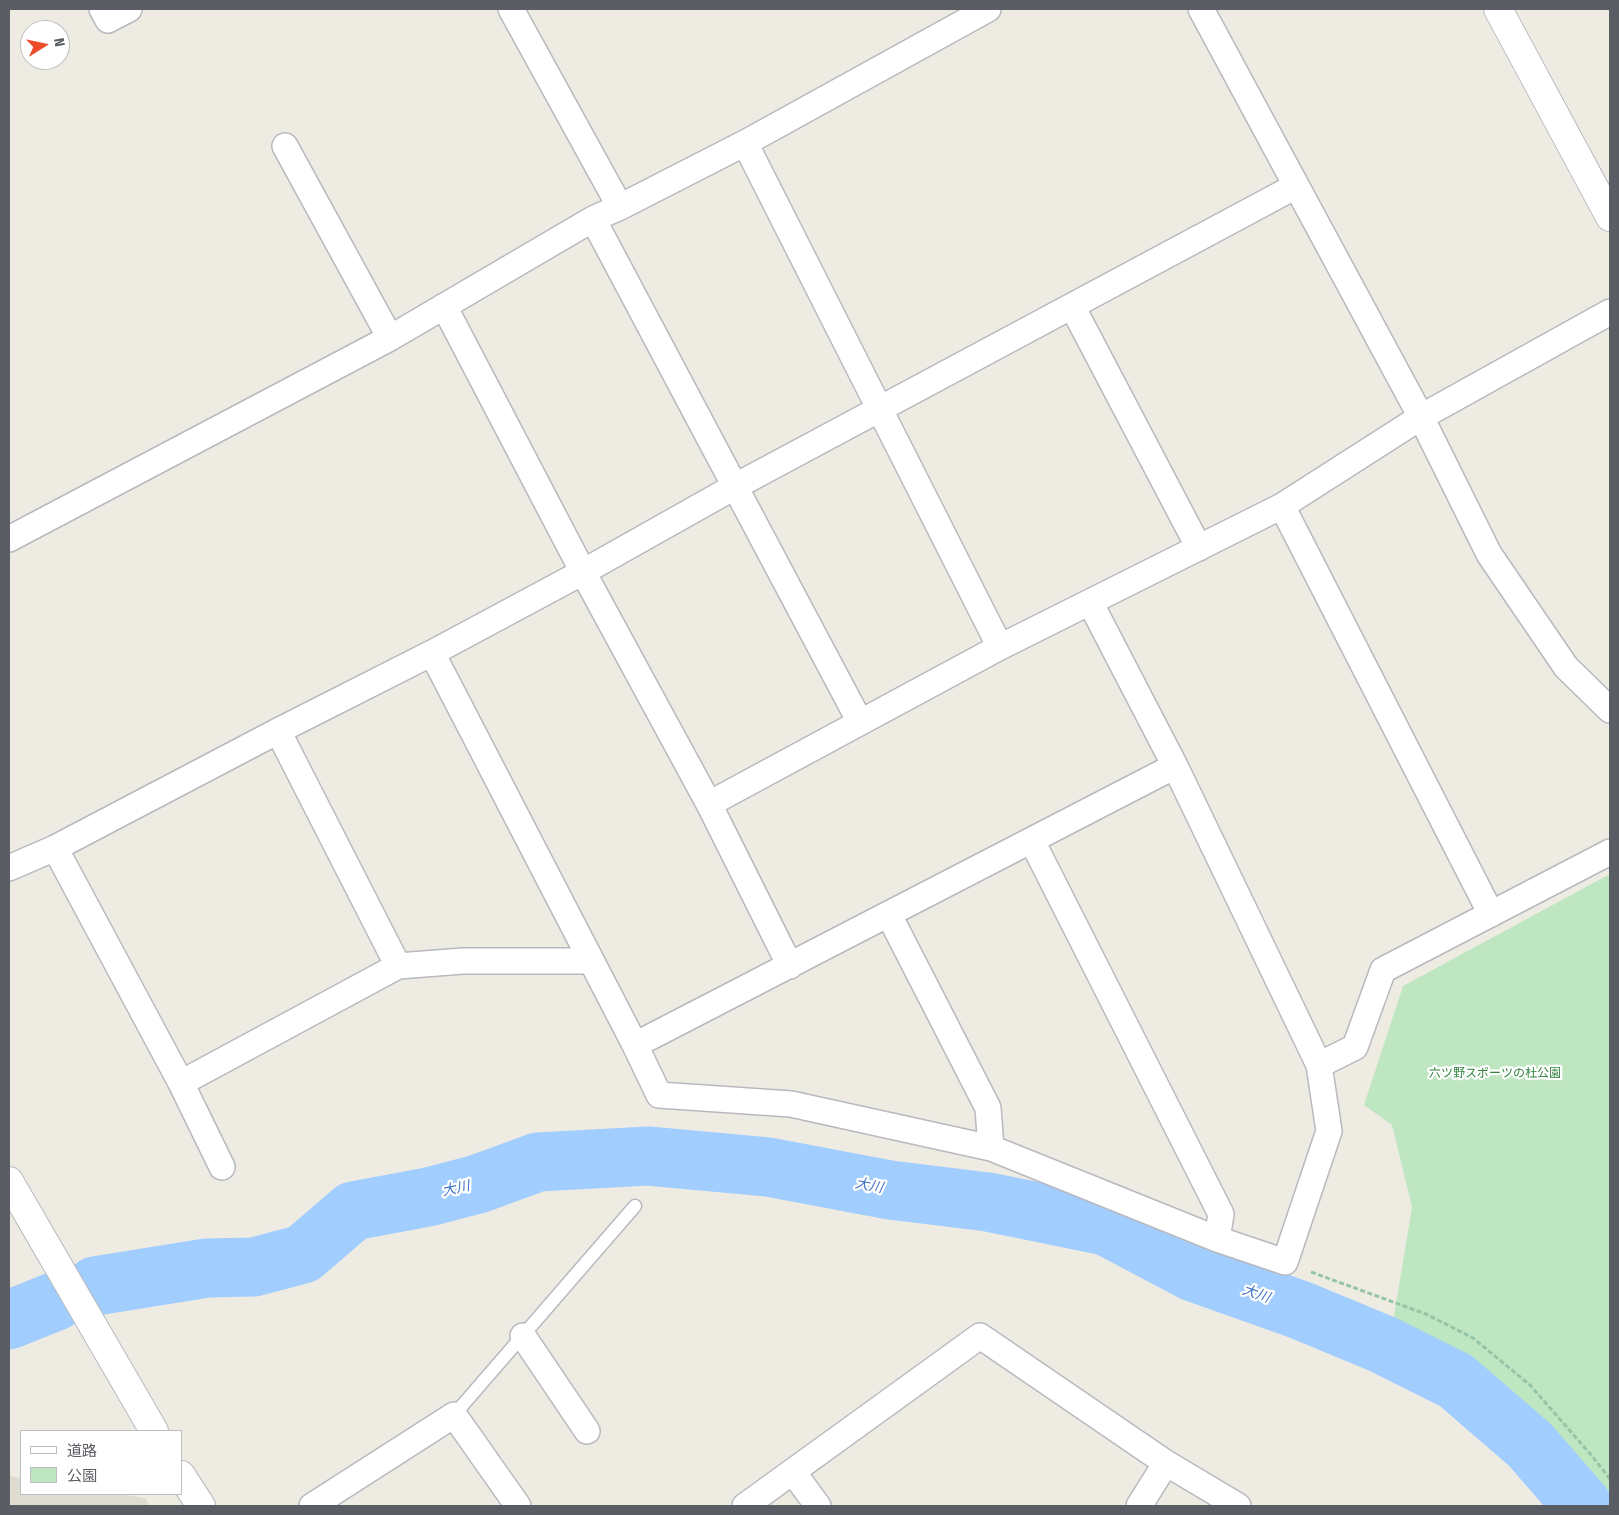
<!DOCTYPE html>
<meta charset="utf-8">
<style>
body{margin:0}
#map{position:relative;width:1619px;height:1515px;overflow:hidden;background:#eeece2;font-family:"Fira Sans Condensed","Noto Sans JP",sans-serif}
canvas{display:block}
.frame{position:absolute;inset:0;border:10px solid #5a5d63;pointer-events:none}
.legend{position:absolute;left:20px;top:1430px;width:162px;height:65px;box-sizing:border-box;background:#fff;border:1px solid #bdbec1;margin:0;padding:6px 9px;list-style:none;font-size:15px;color:#5a5d63}
.legend li{display:flex;align-items:center;gap:10px;height:25px}
.legend b{width:25px;border:1px solid #bdbec1}
.north{position:absolute;left:20px;top:20px;width:50px;height:50px;box-sizing:border-box;background:#fff;border:1px solid #bdbec1;border-radius:50%;rotate:80deg;font-size:14px;font-weight:700;line-height:20px;text-align:center;color:#5a5d63}
.north::after{content:'';display:block;margin:auto;width:18px;height:22px;background:#ee4b28;clip-path:polygon(50% 0,100% 100%,50% 72%,0 100%)}
</style>
<div id="map">
<canvas width="1619" height="1515"></canvas>
<div class="frame"></div>
<ul class="legend">
<li><b style="height:6px;background:#fff"></b>道路</li>
<li><b style="height:14px;background:#bde6c1"></b>公園</li>
</ul>
<div class="north">N</div>
</div>
<script>
const g = document.querySelector('canvas').getContext('2d');
g.lineJoin = 'round';
function fill(path, color) { g.fillStyle = color; g.fill(path, 'evenodd'); }
const toPath = rows => new Path2D(rows.map(r => 'M' + r).join(''));
function strokePath(path, color, width, dash) { g.strokeStyle = color; g.lineWidth = width; g.lineCap = dash ? 'butt' : 'round'; g.setLineDash(dash || []); g.stroke(path); }
function label(font, color, halo, rows, align = 'center') {
  g.font = font + ' "Fira Sans Condensed","Noto Sans JP",sans-serif'; g.lineWidth = 4.5; g.setLineDash([]); g.textBaseline = 'middle'; g.strokeStyle = halo; g.fillStyle = color; for (const [text, x, y, turn = 0] of rows) {
    g.save(); g.translate(x, y); g.rotate((+turn || 0) * Math.PI / 180); g.textAlign = isNaN(turn) ? turn : align; if (halo) g.strokeText(text, 0, 0); g.fillText(text, 0, 0); g.restore();
  }
}
const education = toPath([
 [9,1476,21,1478,21,1494,117,1494,145,1498,150,1506,9,1506]
]);
const green = toPath([
 [1610,874,1610,1506,1593,1506,1533,1440,1457,1376,1390,1340,1412,1207,1392,1125,1364,1105,1403,986]
]);
const river = toPath([
 [95,1286,207,1268,254,1267,303,1254,353,1211,428,1197,478,1184,538,1162,648,1156,768,1167,890,1190,988,1202,1106,1226,1193,1272,1300,1310,1382,1344,1456,1381,1530,1445,1583,1506],
 [9,1320,56,1301]
]);
const path = toPath([
 [1311,1272,1426,1314,1473,1338,1530,1385,1592,1456,1610,1479]
]);
const service = toPath([
 [454,1415,635,1206]
]);
const minor = toPath([
 [102,9,108,20,129,9],
 [511,9,620,207],
 [1201,9,1421,417,1489,554,1566,667,1610,710],
 [745,143,1000,647],
 [285,146,390,338],
 [593,219,860,722],
 [444,306,583,572,709,804,790,966],
 [1072,306,1199,548],
 [1282,506,1491,914],
 [9,539,390,338,593,219,620,207,745,143,988,9],
 [432,653,635,1045,659,1095,791,1104,991,1148,1217,1239,1285,1262,1329,1131,1319,1065,1175,766,1091,604],
 [278,731,398,966],
 [709,804,1000,647,1282,506,1421,417,1610,312],
 [1032,841,1221,1214,1217,1239],
 [55,848,181,1083,222,1167],
 [9,868,55,848,278,731,432,653,583,572,734,487,1296,186],
 [889,915,988,1108,991,1148],
 [635,1045,1175,766],
 [1319,1065,1355,1047,1383,970,1610,852],
 [181,1083,398,966,463,961,591,961],
 [523,1336,587,1431],
 [793,1472,818,1506],
 [312,1506,454,1415,518,1506],
 [745,1506,980,1336,1166,1463],
 [1139,1506,1166,1463,1238,1506]
]);
const tertiary = toPath([
 [1498,9,1610,217],
 [9,1181,154,1431],
 [181,1475,201,1506]
]);
const parkNames = [
 ["六ツ野スポーツの杜公園",1495,1074]
];
const waterNames = [
 ["大川",869,1186,11],
 ["大川",456,1189,-12],
 ["大川",1256,1294,19]
];
fill(education, '#dedcd0');
fill(green, '#bde6c1');
strokePath(river, '#a1cdff', 59);
strokePath(service, '#b7b9bf', 15);
strokePath(minor, '#b7b9bf', 28);
strokePath(tertiary, '#b7b9bf', 30);
strokePath(path, '#95c5a7', 3, [5, 2.5]);
strokePath(service, '#fff', 12);
strokePath(minor, '#fff', 25);
strokePath(tertiary, '#fff', 28);
label('12px', '#31833e', '#fff', parkNames);
label('italic 14px', '#4074c6', '#fff', waterNames);
</script>
